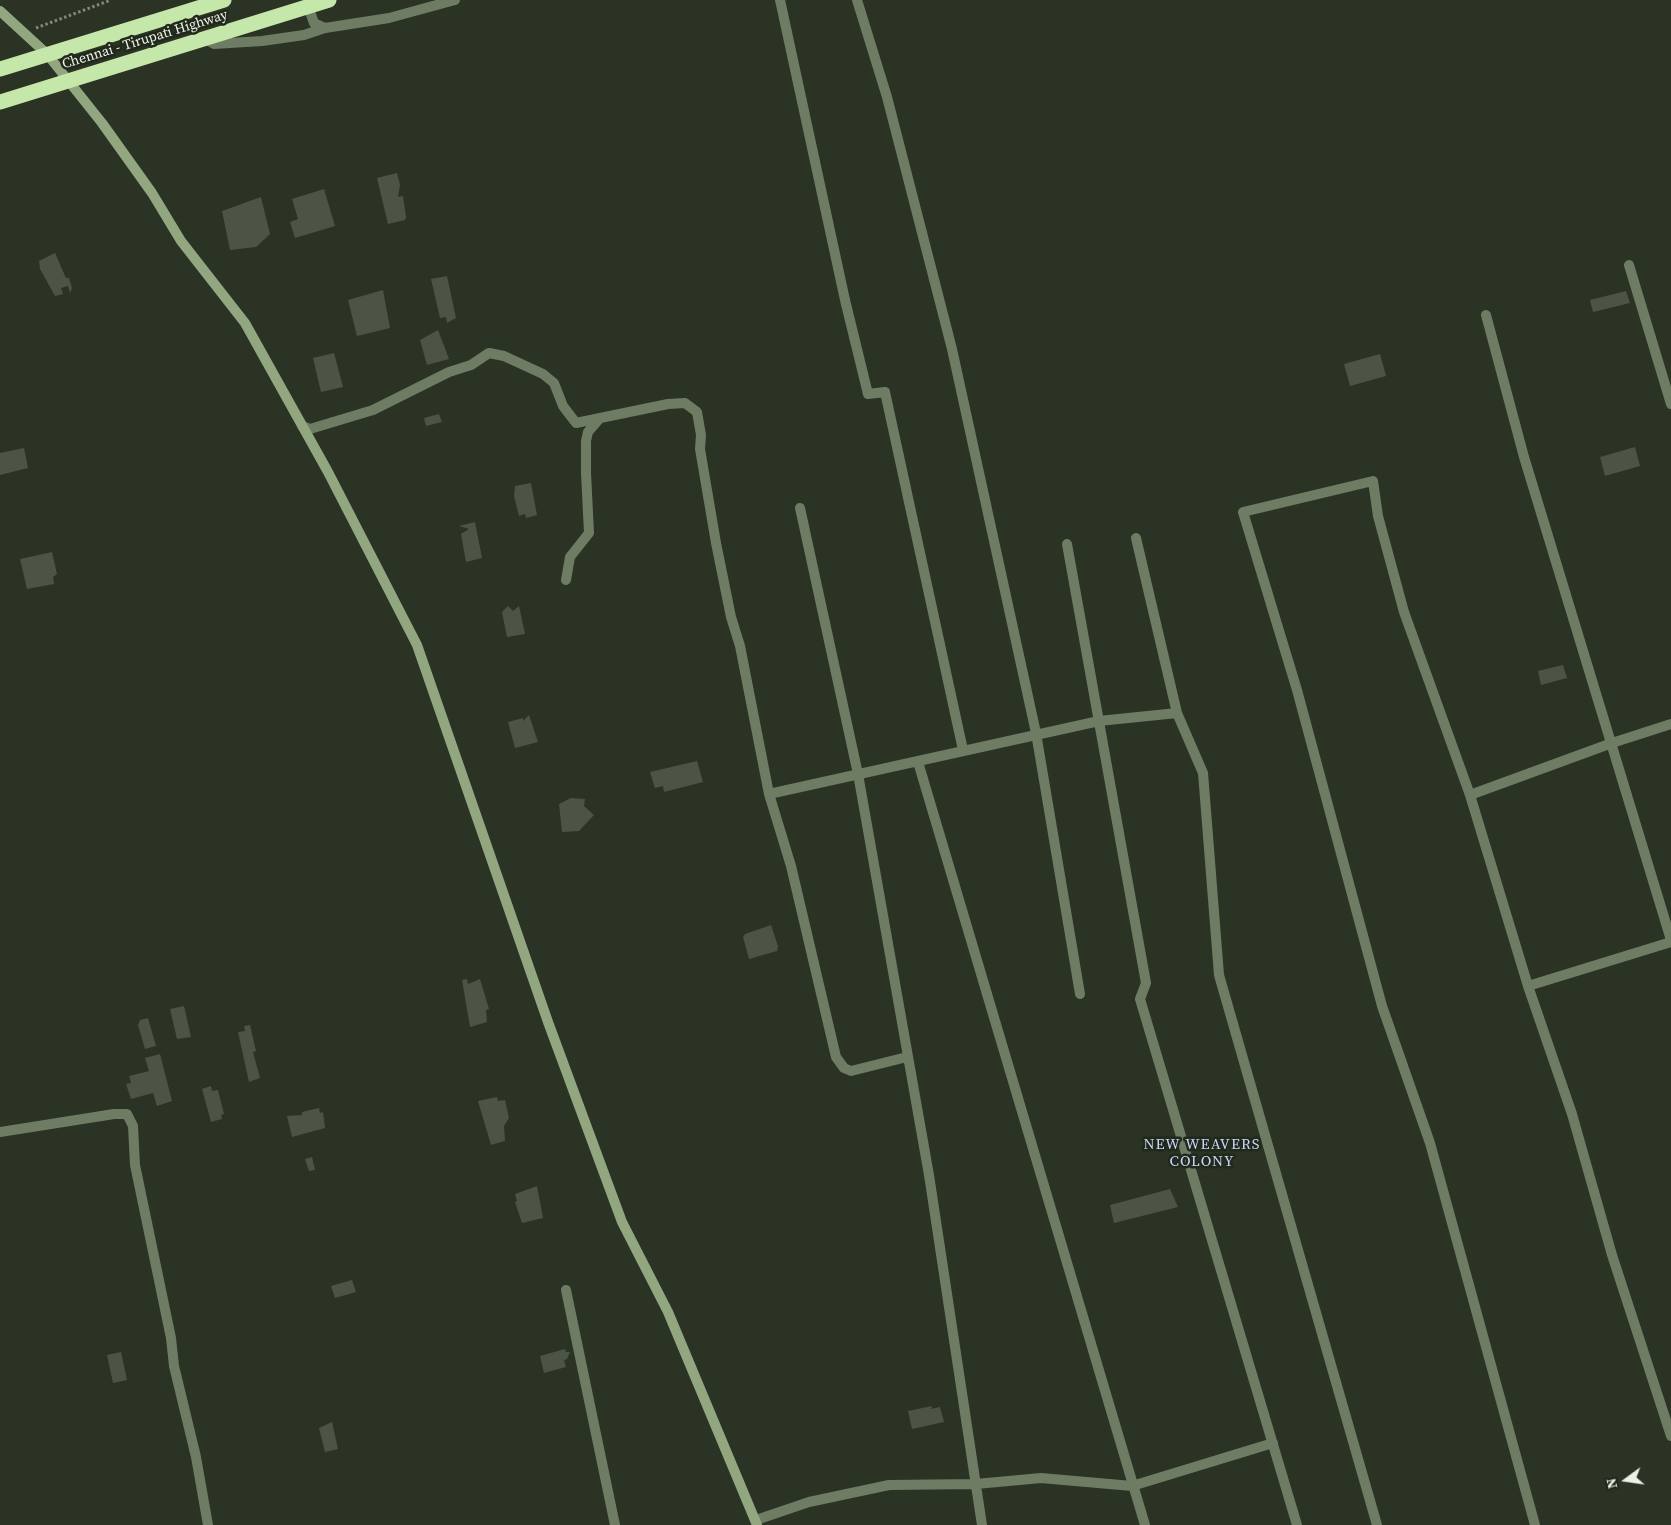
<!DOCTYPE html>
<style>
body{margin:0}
#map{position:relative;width:1671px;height:1525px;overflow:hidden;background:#2b3324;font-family:"Source Serif 4",serif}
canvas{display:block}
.north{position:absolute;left:1601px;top:1455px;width:50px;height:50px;-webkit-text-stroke:4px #21291b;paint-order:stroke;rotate:256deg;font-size:14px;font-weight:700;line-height:20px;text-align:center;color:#edf2e9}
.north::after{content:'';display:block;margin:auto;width:18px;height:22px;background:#edf2e9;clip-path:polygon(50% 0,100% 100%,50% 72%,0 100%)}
</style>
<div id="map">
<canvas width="1671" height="1525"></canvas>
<div class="north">N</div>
</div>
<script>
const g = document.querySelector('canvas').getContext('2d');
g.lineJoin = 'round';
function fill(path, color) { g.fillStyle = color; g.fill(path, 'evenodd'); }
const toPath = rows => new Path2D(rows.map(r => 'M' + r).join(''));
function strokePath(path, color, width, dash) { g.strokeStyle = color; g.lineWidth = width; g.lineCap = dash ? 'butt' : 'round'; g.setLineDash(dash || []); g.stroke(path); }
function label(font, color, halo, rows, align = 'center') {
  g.font = font + ' "Source Serif 4",serif'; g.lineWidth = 5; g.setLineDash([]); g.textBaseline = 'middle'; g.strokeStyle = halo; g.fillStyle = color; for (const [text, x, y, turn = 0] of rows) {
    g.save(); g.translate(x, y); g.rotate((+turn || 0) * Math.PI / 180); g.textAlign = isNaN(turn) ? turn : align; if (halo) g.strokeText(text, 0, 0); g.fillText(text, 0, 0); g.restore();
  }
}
const building = toPath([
 [397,173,400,185,398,197,403,196,406,217,405,220,388,224,377,178],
 [324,189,335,226,295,238,290,222,298,219,292,199],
 [261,197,270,234,256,247,230,250,222,211],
 [55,253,66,278,69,278,72,288,70,293,68,286,61,288,63,294,55,296,40,269,39,261],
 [447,276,456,318,447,323,446,317,440,318,431,279],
 [383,290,390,328,357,336,348,300],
 [1626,291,1630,303,1593,312,1590,300],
 [438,330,449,359,427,365,420,340],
 [334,353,343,387,321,392,313,358],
 [1380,354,1386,376,1350,386,1344,364],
 [439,414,442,422,426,426,424,418],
 [1635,447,1640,466,1605,476,1600,457],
 [24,448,28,468,0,475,0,453],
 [531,483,537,515,526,518,525,514,519,516,514,496,515,486],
 [475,522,482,558,466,562,461,534,469,529,459,526],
 [52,552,57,574,53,577,54,584,27,589,20,559],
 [508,606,513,611,519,606,525,634,507,637,502,612],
 [1563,665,1567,678,1541,685,1538,671],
 [529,715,538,742,515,748,508,722,523,718,523,721],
 [697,761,703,782,664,792,663,786,655,788,650,772],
 [571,798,585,799,584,806,594,815,579,831,562,832,559,804],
 [771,925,778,946,777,951,749,959,743,937,745,934],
 [467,979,468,984,480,979,489,1009,486,1010,487,1022,470,1027,462,980],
 [184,1006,191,1037,177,1039,170,1009],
 [148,1018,156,1046,145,1049,138,1025,140,1020],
 [250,1025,256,1051,253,1052,260,1078,249,1082,238,1032,245,1031,244,1026],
 [160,1054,172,1101,157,1106,153,1093,131,1099,126,1084,131,1083,129,1076,149,1071,145,1058],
 [211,1086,212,1091,218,1090,224,1114,221,1115,222,1119,211,1122,202,1089],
 [497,1097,498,1101,505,1100,509,1118,504,1126,505,1141,491,1145,478,1101],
 [319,1108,320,1113,323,1112,325,1128,292,1137,287,1116,302,1115,302,1112],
 [312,1157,315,1170,309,1171,305,1159],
 [537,1186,543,1218,522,1223,515,1202,517,1201,515,1194],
 [1170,1189,1178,1207,1114,1223,1110,1205],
 [352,1280,356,1292,335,1298,331,1286],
 [565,1349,566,1352,570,1352,567,1359,564,1360,566,1367,544,1373,540,1356],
 [121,1352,127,1380,113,1383,107,1355],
 [932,1406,931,1409,940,1407,944,1422,912,1429,908,1411],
 [332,1422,338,1449,325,1452,319,1428]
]);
const path = toPath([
 [36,28,111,0]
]);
const street = toPath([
 [780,0,845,300,868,394,885,392,963,750],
 [857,0,887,97,952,349,1036,733,1080,994],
 [308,6,314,23,325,28,389,18,455,0],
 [205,39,214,44,262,41,304,35,325,28],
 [1629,265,1671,404],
 [1486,315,1524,457,1671,940],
 [302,426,310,429,373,410,449,372,471,365,489,353,504,356,543,374,554,383,563,406,576,423,668,404,685,403,697,412,701,435,700,449,716,543,731,617,740,646,769,794,791,866,836,1057,844,1068,851,1071,907,1057],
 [800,508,858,774,929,1175,982,1525],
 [1136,538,1177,713,1203,773,1219,975,1377,1525],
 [1067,544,1146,983,1140,999,1297,1525],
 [566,580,570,557,589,533,586,473,586,441,588,432,600,418],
 [918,762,1145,1525],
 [769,794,1099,721,1177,713],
 [1470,795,1612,743,1671,724],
 [1528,986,1671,942],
 [0,1132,114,1114,127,1114,133,1126,135,1165,171,1338,174,1366,196,1457,208,1525],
 [566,1290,615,1525],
 [756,1520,809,1502,889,1485,976,1484,1041,1478,1132,1486,1273,1443],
 [1535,1525,1430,1143,1382,1006,1297,690,1243,512,1373,481,1378,516,1404,612,1470,795,1528,986,1572,1114,1612,1255,1671,1436]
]);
const secondary = toPath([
 [0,11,47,54,102,123,152,193,181,241,245,323,328,472,417,645,548,1022,622,1222,668,1312,757,1525]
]);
const highway = toPath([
 [0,69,224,0],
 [0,102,329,0]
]);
const streetNames = [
 ["Chennai - Tirupati Highway",145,40,-17]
];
const neighbourhoodNames = [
 ["NEW WEAVERS",1202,1145],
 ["COLONY",1202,1162]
];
fill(building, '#4c5545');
strokePath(path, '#81877b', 3, [2.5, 2.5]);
strokePath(street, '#6f7c64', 10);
strokePath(secondary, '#92a780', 10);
strokePath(highway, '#c5e7a9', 15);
label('14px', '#edf2e9', '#21291b', streetNames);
g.letterSpacing = '1px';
label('15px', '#d0d3ff', '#21291b', neighbourhoodNames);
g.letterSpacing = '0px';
</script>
